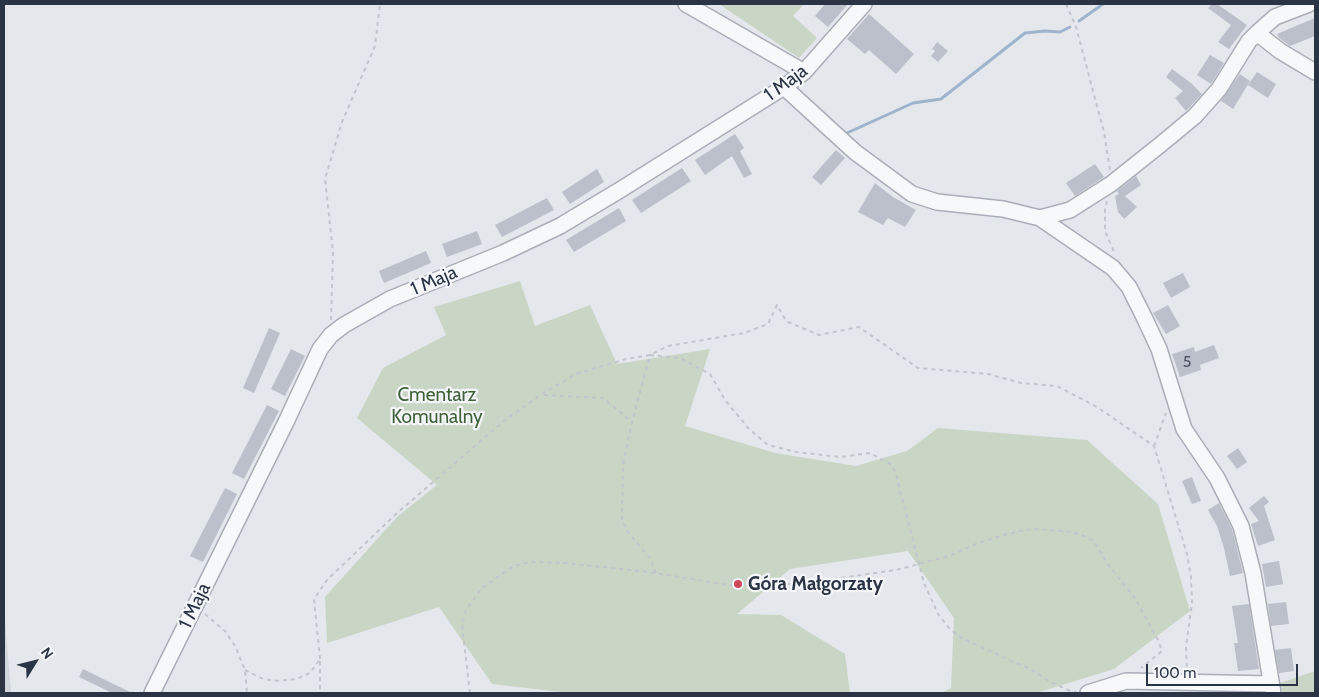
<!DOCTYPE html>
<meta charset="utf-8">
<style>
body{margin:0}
#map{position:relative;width:1319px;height:697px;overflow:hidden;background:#e4e7ec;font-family:Cabin,sans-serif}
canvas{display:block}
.frame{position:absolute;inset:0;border:5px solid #2b3445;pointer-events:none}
.north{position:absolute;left:10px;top:637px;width:50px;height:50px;-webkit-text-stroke:4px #f4f6f9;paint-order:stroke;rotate:54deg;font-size:14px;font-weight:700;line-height:20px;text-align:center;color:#2b3445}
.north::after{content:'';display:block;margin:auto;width:18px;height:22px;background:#2b3445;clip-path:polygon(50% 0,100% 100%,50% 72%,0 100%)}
.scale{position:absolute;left:1146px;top:664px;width:152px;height:22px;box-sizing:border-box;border:2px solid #2b3445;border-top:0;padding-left:6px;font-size:15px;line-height:18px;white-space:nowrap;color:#2b3445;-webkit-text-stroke:4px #f4f6f9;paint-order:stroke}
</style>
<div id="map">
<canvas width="1319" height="697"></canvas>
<div class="frame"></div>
<div class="north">N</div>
<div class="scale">100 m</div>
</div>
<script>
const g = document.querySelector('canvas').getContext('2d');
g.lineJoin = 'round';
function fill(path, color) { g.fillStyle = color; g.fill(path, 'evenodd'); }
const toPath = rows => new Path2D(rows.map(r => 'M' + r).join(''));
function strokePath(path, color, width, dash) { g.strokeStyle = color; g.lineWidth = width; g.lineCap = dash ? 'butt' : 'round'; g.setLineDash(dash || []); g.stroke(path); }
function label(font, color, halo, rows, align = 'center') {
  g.font = font + ' Cabin,sans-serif'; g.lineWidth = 4.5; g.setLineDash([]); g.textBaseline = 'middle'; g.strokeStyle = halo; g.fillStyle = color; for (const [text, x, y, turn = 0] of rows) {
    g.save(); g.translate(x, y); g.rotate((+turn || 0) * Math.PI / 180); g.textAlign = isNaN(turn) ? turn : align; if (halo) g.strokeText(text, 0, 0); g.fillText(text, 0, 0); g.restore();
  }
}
const built = toPath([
 [4,608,11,693,4,693]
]);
const green = toPath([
 [719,4,804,4,793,16,817,38,799,58],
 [520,281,535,326,590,305,617,364,710,349,685,426,775,453,856,466,907,451,938,428,1087,440,1158,504,1190,611,1114,669,1036,693,941,693,951,688,954,618,908,551,790,569,737,614,781,615,845,654,850,693,569,693,492,684,439,607,327,643,325,597,398,516,437,485,357,418,383,368,446,335,434,307],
 [1315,671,1315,693,1283,693,1280,683]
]);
const stream = toPath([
 [1079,21,1103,4],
 [847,133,913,103,941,99,1025,33,1045,31,1060,32,1070,27]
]);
const building = toPath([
 [825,4,848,4,828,27,815,16],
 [1212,4,1217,4,1247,25,1229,49,1218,42,1231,25,1208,8],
 [869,14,914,54,896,74,869,50,865,54,847,39],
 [1315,18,1315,36,1290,46,1279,38,1277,34],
 [937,42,948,51,938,62,931,56,935,51,932,49],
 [1210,55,1224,63,1211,84,1197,75],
 [1172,69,1191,83,1202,94,1186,111,1175,98,1183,91,1166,77],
 [1257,72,1276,84,1268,98,1248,85],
 [1240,74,1250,81,1233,109,1221,101],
 [735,134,744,148,740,151,752,174,744,178,732,156,705,175,695,160],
 [836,150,845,158,821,185,812,177],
 [1095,164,1104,177,1075,196,1066,183],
 [682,168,691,181,641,213,632,200],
 [597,169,604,182,570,204,562,192],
 [1136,176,1141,185,1125,196,1137,207,1124,219,1118,212,1115,196,1119,194,1117,191],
 [875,183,893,197,916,210,905,227,888,218,883,225,858,212],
 [547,198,554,210,502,237,495,225],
 [619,208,626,221,574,252,566,240],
 [477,231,482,244,447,257,442,244],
 [426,251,431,263,384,283,379,271],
 [1183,273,1190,287,1171,298,1163,283],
 [1168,305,1180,326,1166,334,1153,313],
 [269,328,280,333,254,393,243,388],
 [1214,345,1219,358,1200,365,1201,370,1180,377,1172,354,1194,347,1195,352],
 [291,349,305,356,285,396,271,389],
 [267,405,279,411,244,479,232,473],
 [1238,448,1247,462,1237,469,1227,456],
 [1192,477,1201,501,1192,504,1182,481],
 [225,488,237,494,203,562,190,556],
 [1264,496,1269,502,1264,506,1275,540,1258,546,1251,524,1259,521,1249,508],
 [1219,503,1232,529,1243,573,1230,576,1224,548,1217,526,1208,510],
 [1279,561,1283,584,1266,587,1262,564],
 [1286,602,1289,624,1271,626,1268,604],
 [1249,604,1259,669,1238,671,1234,643,1238,643,1232,606],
 [1291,648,1294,671,1279,673,1275,650],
 [83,669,132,693,112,693,79,677]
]);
const path = toPath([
 [1066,4,1076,27,1104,132,1110,170],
 [1107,201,1105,209,1105,231,1115,254],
 [331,320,333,252,325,179,342,122,375,46,380,4],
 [544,395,603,398,632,422],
 [1154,446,1166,413],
 [656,573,650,558,627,531,622,520,623,465,632,422,650,355,680,358,710,374,725,400,749,429,768,445,796,452,840,457,870,453,890,464,895,471,924,583,938,614,949,628,957,635,970,642,1032,670,1049,681,1068,690,1076,692],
 [205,614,225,631,235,646,245,670,247,693],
 [320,659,314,599,327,580,396,514,505,420,542,394,576,374,626,359,650,355,668,346,744,333,768,324,777,305,786,321,819,335,859,327,918,368,988,374,1021,383,1057,386,1097,407,1154,446,1187,554,1191,577,1192,603,1186,647,1187,670],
 [245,670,263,679,279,681,296,679,310,673,320,659,320,693],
 [470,693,462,625,466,610,481,589,496,578,514,566,531,562,565,563,649,572,728,585,798,584,896,570,949,556,976,544,1003,535,1025,530,1036,529,1072,532,1084,536,1094,541,1109,566,1134,597,1158,640,1162,651,1141,668],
 [574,693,578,693]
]);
const minor = toPath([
 [686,4,804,72],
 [1257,33,1280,51,1315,72],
 [784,87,855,152,912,194,937,202,1003,209,1040,218,1070,210,1111,184,1160,145,1195,116,1219,89,1249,41,1257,33,1275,17,1309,4],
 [1040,218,1113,268,1129,287,1144,317,1159,349,1184,429,1217,478,1241,526,1253,573,1273,693],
 [152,693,286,422,320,349,331,335,344,325,390,299,503,253,560,226,620,190,784,87,804,72,864,4],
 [1088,693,1126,681,1270,684]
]);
const markers = [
 [738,584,5,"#d1495b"]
];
const numberNames = [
 ["5",1187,362]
];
const streetNames = [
 ["1 Maja",786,83,-36],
 ["1 Maja",434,281,-23],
 ["1 Maja",195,606,-64]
];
const parkNames = [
 ["Cmentarz",437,395],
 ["Komunalny",437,417]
];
const poiNames = [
 ["Góra Małgorzaty",748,584]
];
fill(built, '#d2d6de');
fill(green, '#c9d6c5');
strokePath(stream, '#9fb4cc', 3);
fill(building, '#bbc0ca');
strokePath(minor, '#a9aeb7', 18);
strokePath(path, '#c2c5cb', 2, [4, 4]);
strokePath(minor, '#f7f8fa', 15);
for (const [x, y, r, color] of markers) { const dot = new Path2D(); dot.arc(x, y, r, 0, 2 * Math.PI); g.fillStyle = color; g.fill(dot); strokePath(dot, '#f4f6f9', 2); }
label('16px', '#4f5766', null, numberNames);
label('19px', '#2b3445', '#f4f6f9', streetNames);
label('19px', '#3f6138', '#f4f6f9', parkNames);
label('bold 19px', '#2b3445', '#f4f6f9', poiNames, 'left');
</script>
